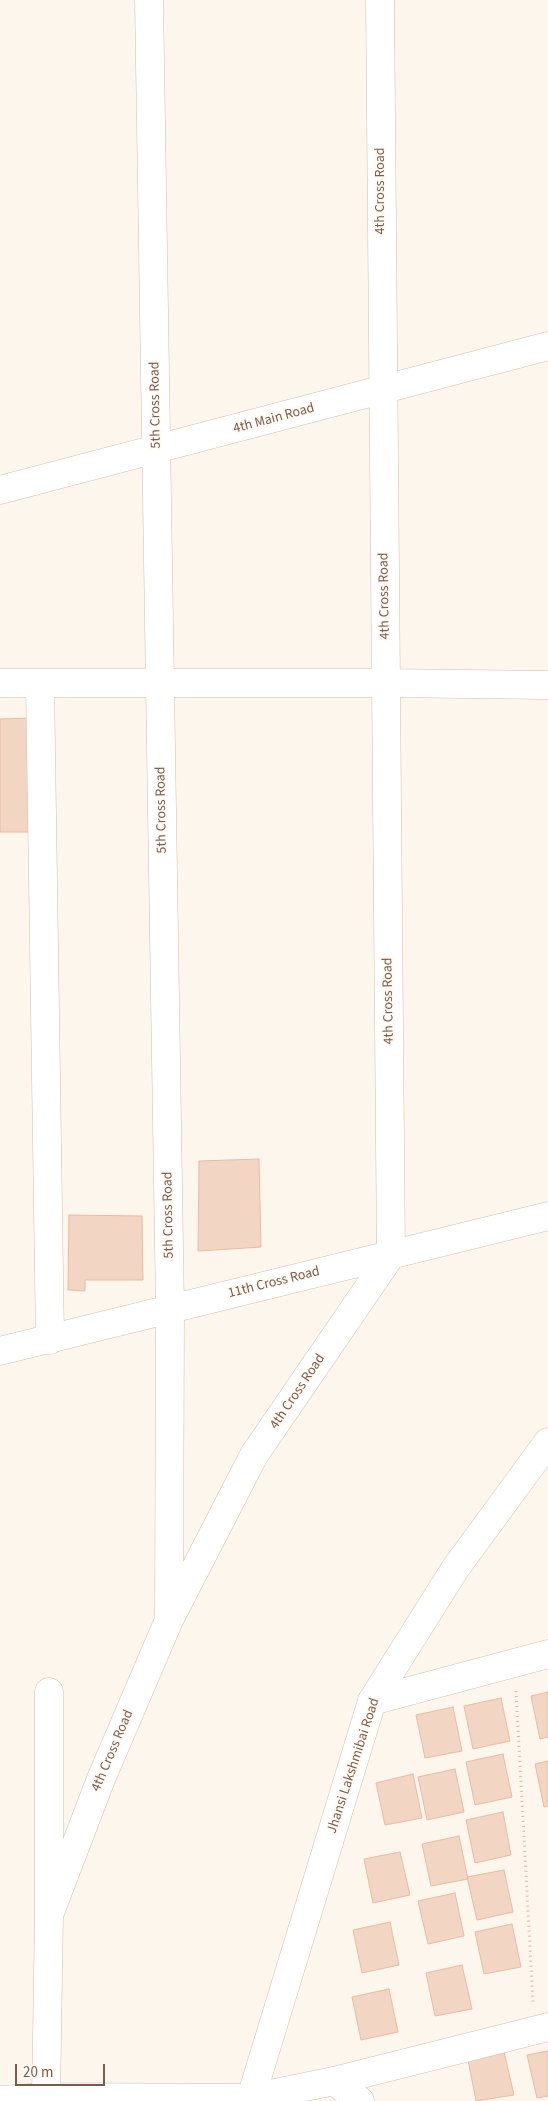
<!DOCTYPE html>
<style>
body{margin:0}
#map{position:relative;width:548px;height:2101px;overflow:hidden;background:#fdf6ec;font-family:"Source Sans 3",sans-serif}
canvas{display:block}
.scale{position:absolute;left:15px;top:2064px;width:90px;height:22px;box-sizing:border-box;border:2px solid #7a5c4d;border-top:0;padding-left:6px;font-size:15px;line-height:18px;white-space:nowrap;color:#7a5c4d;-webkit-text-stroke:4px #fffaf3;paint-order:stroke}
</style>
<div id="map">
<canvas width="548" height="2101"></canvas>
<div class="scale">20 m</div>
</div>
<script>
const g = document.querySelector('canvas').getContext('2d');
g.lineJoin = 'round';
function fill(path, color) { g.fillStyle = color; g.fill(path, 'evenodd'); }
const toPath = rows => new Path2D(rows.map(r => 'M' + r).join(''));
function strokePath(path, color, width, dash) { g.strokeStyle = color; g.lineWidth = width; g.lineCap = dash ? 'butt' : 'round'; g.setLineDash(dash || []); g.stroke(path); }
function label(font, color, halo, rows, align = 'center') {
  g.font = font + ' "Source Sans 3",sans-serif'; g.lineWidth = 4; g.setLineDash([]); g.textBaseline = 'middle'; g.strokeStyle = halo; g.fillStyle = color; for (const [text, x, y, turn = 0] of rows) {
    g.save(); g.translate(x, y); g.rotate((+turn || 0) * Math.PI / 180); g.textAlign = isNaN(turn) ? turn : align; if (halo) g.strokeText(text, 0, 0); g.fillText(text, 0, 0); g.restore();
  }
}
const building = toPath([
 [30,718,37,832,0,832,0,719,30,718],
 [259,1159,261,1247,198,1251,199,1161,259,1159],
 [69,1215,142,1216,143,1280,85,1280,85,1291,68,1290,69,1215],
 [548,1692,548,1737,540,1739,531,1696,548,1692],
 [501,1698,510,1741,473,1749,464,1706,501,1698],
 [453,1707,462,1751,425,1758,416,1715,453,1707],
 [503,1754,512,1797,475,1805,466,1762,503,1754],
 [548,1761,548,1806,544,1807,535,1764,548,1761],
 [455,1769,464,1812,427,1820,418,1777,455,1769],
 [413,1774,422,1818,385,1825,376,1783,413,1774],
 [503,1812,511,1855,475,1863,466,1820,503,1812],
 [459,1836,468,1879,431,1886,422,1844,459,1836],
 [400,1852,410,1895,373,1903,364,1859,400,1852],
 [504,1870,513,1912,477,1920,467,1877,504,1870],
 [455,1893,464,1936,428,1944,418,1901,455,1893],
 [390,1922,399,1965,362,1973,353,1930,390,1922],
 [512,1924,521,1967,484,1974,475,1932,512,1924],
 [462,1965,472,2009,435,2016,426,1973,462,1965],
 [389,1989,398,2032,361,2040,352,1997,389,1989],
 [548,2051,548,2096,537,2098,527,2055,548,2051],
 [504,2052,514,2095,476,2101,468,2060,504,2052]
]);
const path = toPath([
 [516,1691,533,2002]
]);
const minor = toPath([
 [149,0,170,1308,169,1616],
 [0,490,548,346],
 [0,683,385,683,548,685],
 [40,684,50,1340],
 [0,1351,548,1216],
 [372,1701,548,1654],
 [49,1915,101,1779,169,1620,254,1455,391,1255,380,0],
 [334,2081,360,2101],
 [0,2100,46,2097,251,2098,334,2081,548,2027],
 [49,2101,46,2097,49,1915,49,1692]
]);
const secondary = toPath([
 [250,2101,372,1701,455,1569,548,1442]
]);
const streetNames = [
 ["4th Cross Road",381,191,-90],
 ["5th Cross Road",156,405,-91],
 ["4th Main Road",274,419,-15],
 ["4th Cross Road",385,596,-91],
 ["5th Cross Road",162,810,-91],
 ["4th Cross Road",389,1001,-91],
 ["5th Cross Road",169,1215,-91],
 ["11th Cross Road",274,1283,-14],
 ["4th Cross Road",298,1392,-56],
 ["4th Cross Road",113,1751,-67],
 ["Jhansi Lakshmibai Road",354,1766,-72]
];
fill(building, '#f3d5c3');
strokePath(building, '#e6bba3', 1);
strokePath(minor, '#d1beb0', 29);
strokePath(secondary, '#d6c0b0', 29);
strokePath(path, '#d9b8a5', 3, [1, 4]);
strokePath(minor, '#fff', 28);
strokePath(secondary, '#fff', 28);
label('14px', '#7a5c4d', '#fffaf3', streetNames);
</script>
